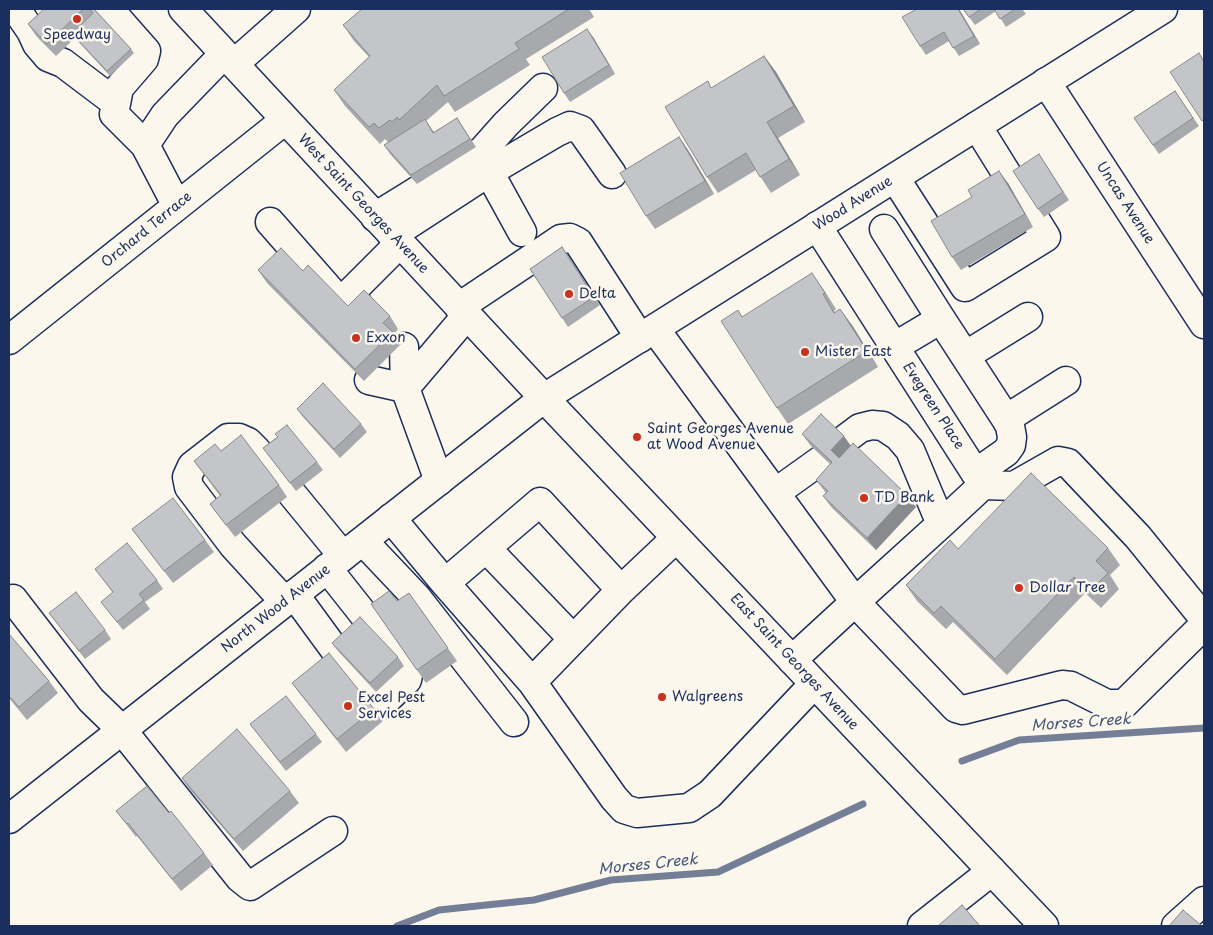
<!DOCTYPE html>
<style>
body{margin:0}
#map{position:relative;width:1213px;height:935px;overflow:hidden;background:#fbf7ec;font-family:"Playpen Sans",sans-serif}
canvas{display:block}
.frame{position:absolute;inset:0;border:10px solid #1b2f5e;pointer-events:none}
</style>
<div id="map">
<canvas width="1213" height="935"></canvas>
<div class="frame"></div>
</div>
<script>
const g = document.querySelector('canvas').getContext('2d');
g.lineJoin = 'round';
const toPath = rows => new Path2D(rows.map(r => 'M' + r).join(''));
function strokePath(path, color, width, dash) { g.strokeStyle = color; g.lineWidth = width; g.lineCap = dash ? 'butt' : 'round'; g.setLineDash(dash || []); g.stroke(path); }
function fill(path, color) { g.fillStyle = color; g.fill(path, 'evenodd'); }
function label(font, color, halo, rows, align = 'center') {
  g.font = font + ' "Playpen Sans",sans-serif'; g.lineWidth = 5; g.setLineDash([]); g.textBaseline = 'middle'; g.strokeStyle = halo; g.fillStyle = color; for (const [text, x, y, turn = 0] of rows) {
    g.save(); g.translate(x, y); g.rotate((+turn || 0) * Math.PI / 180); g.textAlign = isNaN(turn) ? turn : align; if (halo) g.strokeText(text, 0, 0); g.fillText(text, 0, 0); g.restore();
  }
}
const stream = toPath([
 [962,761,1019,740,1204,728],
 [397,926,439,910,534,900,611,880,718,872,863,804]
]);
const minor = toPath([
 [16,9,31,31,37,44,48,57,63,63,116,103],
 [109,9,146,51,144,59,119,88,114,114,145,145],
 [234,64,296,9],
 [1046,82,1204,324],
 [489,172,522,232],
 [895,178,965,287,1046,237,977,126],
 [177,206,145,145,165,115,224,54],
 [375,217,482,151,506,124,543,88],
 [270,222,335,296],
 [817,226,983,485],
 [884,229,941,319,894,347],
 [392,235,489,172,557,132,570,126,581,130,612,174],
 [359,306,341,302,400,243],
 [459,307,561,239,570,238,578,242,640,338],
 [941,319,1006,419,1066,381],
 [655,329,855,602,956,708,963,710,1062,685,1071,686,1107,704,1124,704,1203,626,1204,621,1202,616,1138,537,1068,463,1058,461,1014,486,983,485,941,524,855,602,792,660],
 [9,340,285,120],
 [404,347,405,388],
 [965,356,1028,317],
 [369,380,405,388],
 [844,440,860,428,872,425,883,426,898,436,910,450,941,524],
 [976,473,1006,452,1011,445,1012,437,1010,426,1006,419],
 [439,481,405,388,467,315],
 [775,493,824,458],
 [391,518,445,583,532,682,614,798,624,809,637,813,689,808,710,794,814,684],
 [363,541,417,598,514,722],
 [486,548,573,639],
 [445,583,540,502,621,590],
 [294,594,373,702,378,704,384,702,407,680,408,675,406,668,327,568],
 [285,602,233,545,189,487,187,477,192,466,228,438,239,438,248,442,256,450,343,556],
 [9,603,13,599,91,700,122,730,240,878,250,886,333,831],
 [532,682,621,590,676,538],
 [922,926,992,871],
 [1176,926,1204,901]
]);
const major = toPath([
 [183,9,544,398,1044,926],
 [9,819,544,398,1163,9]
]);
const wall = toPath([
 [44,9,94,9,131,49,134,53,110,76,75,38,56,56,37,37,28,24],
 [362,9,589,9,594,17,526,59,530,65,455,112,448,102,426,121,434,132,457,118,476,147,417,184,390,154,384,145,388,142,385,139,380,144,345,106,334,90,369,57,354,41,343,25],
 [917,9,959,9,980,44,959,56,949,41,926,55,920,46],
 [963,9,1022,9,1026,14,1006,27,996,11,975,25],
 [593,37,615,74,570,102,564,93],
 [764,56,776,72,805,122,778,138,800,175,771,193,756,170,718,193,707,177,712,88],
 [1175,91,1199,126,1159,154,1134,118],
 [679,137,688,150,714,194,655,229,646,216],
 [1045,163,1069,200,1044,217,1038,209],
 [1008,183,1033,227,961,270,952,257],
 [562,247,600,305,568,327,530,269],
 [258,270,303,271,348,306,390,316,398,329,394,334,401,344,364,381,267,283],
 [823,289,836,309,834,311,835,312,852,325,878,367,788,424,777,408,738,310,742,317],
 [297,409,361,424,367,432,340,458,303,417],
 [802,434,851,445,916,507,876,550,832,508,823,496,826,493,816,480,830,464,811,446],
 [277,437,317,462,323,470,296,491,263,448],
 [221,451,279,485,287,497,235,537,210,504,220,496,194,461],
 [132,529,205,540,214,552,173,583],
 [1108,548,1120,565,1110,575,1119,589,1101,608,1085,593,1007,675,953,622,946,629,917,601,906,585,958,549],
 [95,569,157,580,163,589,145,602,150,609,123,630,101,602,113,593],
 [409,593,457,661,426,683,371,604,397,601],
 [49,613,105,630,111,639,85,659],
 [9,634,49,681,58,693,27,720,9,698],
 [332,643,398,657,404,666,376,692,338,651],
 [292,683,374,709,383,721,346,752,301,695],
 [250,724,316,734,322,742,286,771],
 [182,778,290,791,299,803,243,851,190,790],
 [116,811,204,853,213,865,181,891,137,836,136,837]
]);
const shadedWall = toPath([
 [958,9,959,9,980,44,974,36],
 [587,29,593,37,615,74,609,65],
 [764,56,776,72,805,122,794,106],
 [767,122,778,138,800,175,789,159],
 [679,137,688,150,714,194,705,181],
 [999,171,1008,183,1033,227,1025,214],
 [812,273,823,289,836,309,825,293],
 [840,309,852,325,878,367,867,351],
 [844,436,853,449,840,463,831,450],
 [907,495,916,507,876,550,867,538]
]);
const building = toPath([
 [44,9,83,9,47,44,28,24,44,9],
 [90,9,94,9,131,49,107,71,72,34,93,13,90,9],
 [362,9,569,9,515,43,519,49,444,96,437,85,399,120,397,117,392,122,390,120,379,128,374,123,369,127,334,90,370,56,343,25,362,9],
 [917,9,958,9,974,36,953,48,944,32,920,46,902,17,917,9],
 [963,9,981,9,969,17,963,9],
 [994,9,1015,9,1000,19,994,9],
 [587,29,609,65,564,93,542,57,587,29],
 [1199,53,1204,62,1204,120,1202,121,1170,72,1199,53],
 [764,56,794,106,767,122,789,159,760,177,746,153,707,177,665,107,708,81,711,88,764,56],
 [1175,91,1193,118,1153,145,1134,118,1175,91],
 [457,118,470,139,411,175,384,145,425,119,433,133,457,118],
 [679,137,705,181,646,216,620,173,679,137],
 [1039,154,1063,192,1038,209,1013,171,1039,154],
 [999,171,1025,214,952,257,931,221,972,197,968,190,999,171],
 [562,247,594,297,562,318,530,269,562,247],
 [281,248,303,271,308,265,348,306,364,290,390,316,383,323,393,332,355,369,258,270,281,248],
 [812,273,825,293,823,294,834,313,840,309,867,351,777,408,721,321,738,310,742,317,812,273],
 [323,383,361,424,334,449,297,409,323,383],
 [821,414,844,436,831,450,839,458,853,443,907,495,867,538,823,496,828,491,816,480,832,462,802,434,821,414],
 [287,425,317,462,290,483,263,448,278,437,275,434,287,425],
 [241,435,279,485,226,525,210,504,221,495,194,461,215,444,221,451,241,435],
 [1031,473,1108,548,1096,561,1108,573,1089,592,1074,577,995,659,941,606,934,613,906,585,950,540,958,549,1031,473],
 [173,498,205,540,164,571,132,529,173,498],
 [127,543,157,580,139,594,144,600,117,622,101,602,113,592,95,569,127,543],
 [389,591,397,601,409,593,448,648,417,670,371,604,389,591],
 [76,592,105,630,79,651,49,613,76,592],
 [360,617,398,657,370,683,332,643,360,617],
 [9,634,49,681,19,707,9,696,9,634],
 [329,653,374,709,337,739,292,683,329,653],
 [286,696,316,734,280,762,250,724,286,696],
 [237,729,290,791,234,839,182,778,237,729],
 [147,786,169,813,171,811,204,853,172,879,128,823,127,824,116,811,147,786],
 [962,905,980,926,938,926,962,905],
 [1183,910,1202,926,1169,926,1183,910]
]);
const markers = [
 [77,19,5,"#c8321e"],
 [569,294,5,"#c8321e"],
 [356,338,5,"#c8321e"],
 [805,352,5,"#c8321e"],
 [637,437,5,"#c8321e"],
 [864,498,5,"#c8321e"],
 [1019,588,5,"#c8321e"],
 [662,697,5,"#c8321e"],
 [348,706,5,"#c8321e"]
];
const poiNames = [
 ["Speedway",77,35,"center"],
 ["Delta",579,294],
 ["Exxon",366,338],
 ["Mister East",815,352],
 ["Saint Georges Avenue",647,429],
 ["at Wood Avenue",647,445],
 ["TD Bank",874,498],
 ["Dollar Tree",1029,588],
 ["Walgreens",672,697],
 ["Excel Pest",358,698],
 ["Services",358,714]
];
const streetNames = [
 ["Uncas Avenue",1125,203,57],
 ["West Saint Georges Avenue",363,204,47],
 ["Wood Avenue",853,204,-32],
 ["Orchard Terrace",147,230,-39],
 ["Evegreen Place",933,406,57],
 ["North Wood Avenue",276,609,-38],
 ["East Saint Georges Avenue",794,662,47]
];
const waterNames = [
 ["Morses Creek",1081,723,-4],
 ["Morses Creek",648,865,-6]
];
strokePath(stream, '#747e96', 7);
strokePath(minor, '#1b2f5e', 31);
strokePath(major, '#1b2f5e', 31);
strokePath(minor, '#fbf7ec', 28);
strokePath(major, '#fbf7ec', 28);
fill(wall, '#a8a9ad');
fill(shadedWall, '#888a8d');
fill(building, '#c3c5c9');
strokePath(building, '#888a8d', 1);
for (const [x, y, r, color] of markers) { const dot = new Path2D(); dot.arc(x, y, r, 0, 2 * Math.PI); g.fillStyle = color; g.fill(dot); strokePath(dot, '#fbf7ec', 2); }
label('14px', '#1b2f5e', '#fbf7ec', poiNames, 'left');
label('14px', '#1b2f5e', '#fbf7ec', streetNames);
label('italic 15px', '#47577a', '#fbf7ec', waterNames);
</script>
